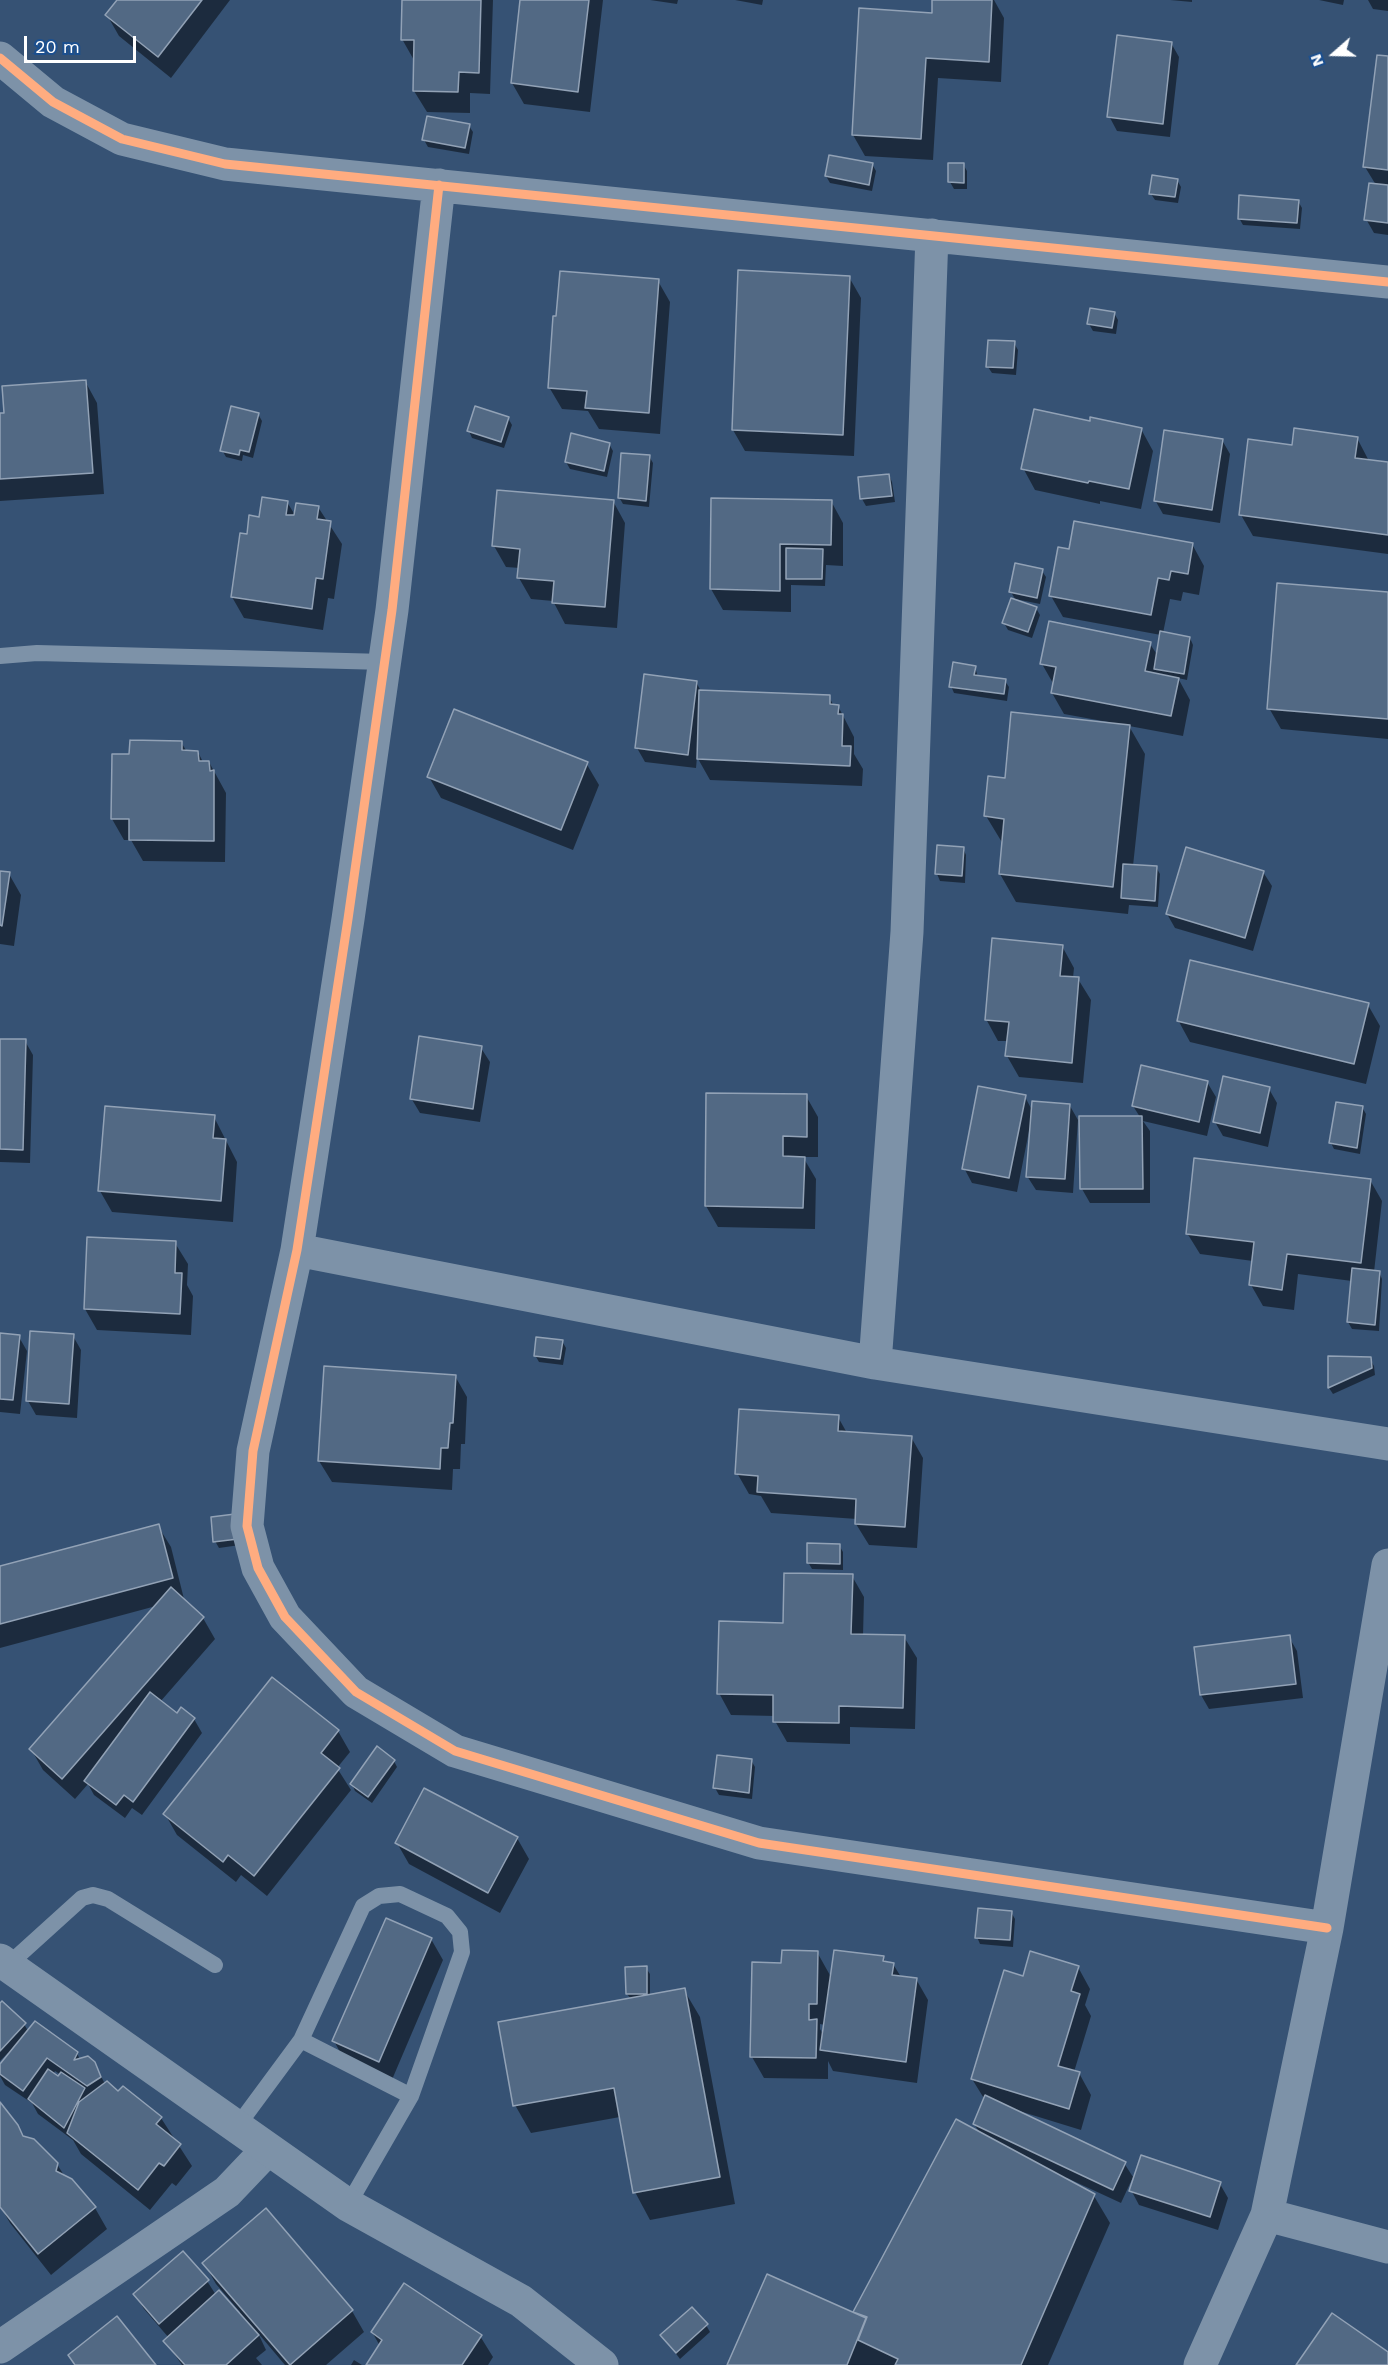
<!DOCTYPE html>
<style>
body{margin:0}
#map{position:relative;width:1388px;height:2365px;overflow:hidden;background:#365274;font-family:"Work Sans",sans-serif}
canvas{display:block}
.north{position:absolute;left:1304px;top:24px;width:60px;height:60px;-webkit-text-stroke:4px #1b4f8f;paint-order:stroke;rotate:250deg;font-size:16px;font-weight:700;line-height:24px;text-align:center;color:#fff}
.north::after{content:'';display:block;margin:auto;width:21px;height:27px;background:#fff;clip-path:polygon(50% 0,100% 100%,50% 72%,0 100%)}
.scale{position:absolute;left:24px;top:36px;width:112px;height:27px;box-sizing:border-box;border:3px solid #fff;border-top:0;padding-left:8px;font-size:18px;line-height:21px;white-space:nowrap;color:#fff;-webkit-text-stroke:4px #1b4f8f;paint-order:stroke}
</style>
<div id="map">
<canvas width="1388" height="2365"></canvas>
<div class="north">N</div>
<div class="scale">20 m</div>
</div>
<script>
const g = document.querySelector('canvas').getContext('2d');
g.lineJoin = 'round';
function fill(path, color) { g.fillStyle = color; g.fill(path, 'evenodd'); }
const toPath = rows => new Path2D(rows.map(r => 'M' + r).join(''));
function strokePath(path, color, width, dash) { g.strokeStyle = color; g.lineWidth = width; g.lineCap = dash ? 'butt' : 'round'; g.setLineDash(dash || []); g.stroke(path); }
const shadow = toPath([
 [119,0,230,0,171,78,119,36,107,15],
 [404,0,493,0,490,94,470,93,470,113,427,112,414,91,415,62,402,39],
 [522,0,603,0,590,112,524,104,512,83],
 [650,0,678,0,677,4],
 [735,0,763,0,762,5],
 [934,0,994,0,1004,18,1001,82,938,78,933,160,865,156,853,135,933,14],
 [1170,0,1192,0,1192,2],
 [1319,0,1344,0,1343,5],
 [1368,0,1388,0,1388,11,1373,9],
 [1171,43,1179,57,1170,137,1117,131,1109,116],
 [1388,58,1388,235,1374,233,1366,219,1376,185,1365,167],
 [469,126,473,132,469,154,428,147,424,140],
 [872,164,876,171,872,191,830,183,826,176],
 [963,164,967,171,967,189,954,189,950,182],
 [1177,180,1181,187,1178,203,1155,200,1151,194],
 [1298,201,1302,208,1300,229,1243,225,1239,218],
 [849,277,861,298,854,456,745,451,733,430],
 [658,281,670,302,660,434,599,429,588,411,562,409,549,387],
 [1114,313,1118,320,1116,334,1093,331,1089,324],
 [1014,343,1018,350,1016,375,992,373,988,367],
 [85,381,97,403,104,494,0,501,0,415],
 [258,414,262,421,253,458,243,455,242,461,226,457,222,450],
 [508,418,512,425,504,448,472,438,469,431],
 [1091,423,1141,429,1153,451,1141,509,1100,501,1100,504,1035,490,1023,468],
 [1357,438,1369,461,1388,463,1388,554,1253,536,1241,515,1293,447],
 [1222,440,1230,454,1220,523,1163,514,1155,500],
 [609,444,613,451,607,477,570,469,566,462],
 [649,456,653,463,649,507,623,504,619,497],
 [889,475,892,482,895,502,866,506,862,499,859,479],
 [712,499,831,501,843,523,843,566,826,565,825,586,791,585,791,612,723,610,711,589],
 [613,501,625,523,617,628,565,624,553,601,531,599,519,578,520,568,506,567,494,546],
 [287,502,295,515,318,507,342,544,334,599,328,598,323,630,244,618,232,597,248,535],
 [1192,544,1204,566,1199,595,1183,592,1181,601,1170,599,1163,633,1190,638,1193,645,1187,680,1178,678,1190,700,1183,736,1129,726,1145,754,1133,866,1156,867,1160,874,1158,907,1129,905,1128,914,1016,902,1000,874,1003,844,986,816,1006,780,1107,724,1108,722,1064,714,1052,693,1054,685,1042,664,1150,644,1158,656,1161,635,1063,617,1051,596,1070,551],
 [1042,571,1046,577,1040,604,1015,599,1011,592],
 [1388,594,1388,739,1281,729,1269,708],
 [1036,608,1040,615,1032,638,1008,630,1004,623],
 [975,667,978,677,1005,681,1009,687,1007,701,954,693,951,686],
 [696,682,701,691,829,697,834,706,838,706,854,737,854,754,863,769,862,786,710,780,697,757,696,768,645,762,637,748],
 [181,742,187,752,198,752,203,762,209,762,226,793,225,862,143,861,131,840,124,840,112,819,131,756],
 [586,763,599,785,573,850,441,798,429,777],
 [963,848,966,855,965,883,940,881,937,874],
 [0,870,2,872,9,874,21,895,14,946,0,944],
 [1263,872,1272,886,1253,951,1175,928,1167,914],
 [1062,946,1074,968,1073,978,1078,979,1091,1000,1083,1083,1019,1077,1007,1056,1008,1041,998,1041,986,1019],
 [1368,1005,1380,1026,1366,1084,1190,1042,1178,1020],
 [0,1040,25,1041,33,1055,30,1163,0,1162],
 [481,1048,490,1062,480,1122,420,1113,411,1098],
 [1207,1082,1216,1097,1207,1136,1143,1121,1150,1131,1150,1203,1090,1203,1082,1189,1140,1117,1133,1106],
 [1269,1089,1277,1103,1268,1147,1223,1136,1215,1122],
 [806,1096,818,1117,818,1157,803,1157,816,1179,815,1229,718,1227,706,1206],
 [1025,1097,1032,1110,1070,1106,1078,1120,1073,1193,1036,1190,1027,1176,1031,1132,1029,1131,1017,1192,972,1183,964,1168],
 [1362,1107,1366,1114,1360,1154,1334,1149,1331,1143],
 [214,1117,237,1162,233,1222,112,1212,100,1191],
 [1370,1180,1382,1201,1374,1272,1379,1272,1382,1279,1379,1331,1352,1329,1348,1322,1352,1281,1298,1274,1294,1310,1263,1306,1251,1285,1253,1261,1200,1254,1187,1233],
 [175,1243,188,1264,187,1285,193,1296,191,1335,97,1330,85,1309],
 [0,1334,19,1337,27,1351,20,1414,0,1412],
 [73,1336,81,1350,77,1418,36,1415,28,1401],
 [562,1341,566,1348,563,1365,539,1362,535,1355],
 [1329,1357,1370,1359,1374,1366,1375,1375,1333,1394,1329,1388],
 [455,1376,467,1397,465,1444,461,1444,460,1469,453,1469,452,1490,332,1482,319,1461],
 [838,1417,847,1433,911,1437,923,1458,917,1548,869,1545,856,1524,857,1519,771,1513,761,1496,749,1494,737,1473],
 [213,1518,240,1545,219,1548,215,1541],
 [158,1526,171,1547,184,1599,182,1599,203,1618,215,1639,160,1702,177,1715,181,1709,194,1719,202,1733,142,1815,132,1808,125,1818,94,1795,88,1784,75,1799,43,1770,31,1749,156,1606,0,1648,0,1568],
 [839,1545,843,1552,843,1570,812,1569,808,1562],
 [852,1576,864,1597,863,1636,904,1637,917,1658,915,1729,850,1727,850,1744,787,1742,775,1721,775,1716,731,1715,719,1693],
 [1289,1637,1297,1651,1303,1698,1209,1709,1201,1695,1195,1648],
 [338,1731,350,1752,337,1768,351,1790,267,1896,241,1875,236,1882,177,1835,165,1814],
 [751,1760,755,1767,752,1799,719,1795,715,1788],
 [394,1761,397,1767,372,1803,355,1791,352,1784],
 [517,1838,529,1859,500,1913,409,1864,397,1843],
 [1011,1912,1015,1919,1013,1947,980,1944,977,1937],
 [431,1939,443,1960,391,2082,346,2063,334,2041],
 [817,1952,831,1977,883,1957,886,1963,893,1964,901,1977,916,1979,928,2000,917,2083,833,2071,828,2061,828,2079,764,2078,752,2057,783,1964],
 [820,2024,825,2025,823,2034,820,2029],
 [1078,1967,1090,1989,1085,2005,1091,2016,1074,2072,1079,2073,1091,2095,1081,2130,1016,2110,1016,2111,1124,2163,1133,2177,1121,2203,1067,2178,1066,2180,1094,2196,1110,2223,1048,2365,729,2365,853,2314,957,2121,980,2133,974,2124,985,2100,972,2079,1024,1978],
 [646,1968,650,1974,650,1996,684,1990,700,2017,735,2204,650,2220,635,2192,620,2117,531,2133,515,2105,631,1999,627,1994],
 [0,2005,24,2024,28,2031,77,2053,80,2060,94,2063,105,2084,161,2118,192,2166,176,2186,172,2183,150,2210,81,2154,73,2140,38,2114,32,2103,5,2085,0,2076,0,2066,10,2054,8,2053,0,2061],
 [55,2071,61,2075,59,2079,53,2075],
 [0,2104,24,2138,57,2164,65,2177,95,2208,107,2229,51,2275,10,2223,0,2206],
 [1220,2184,1228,2198,1218,2230,1139,2205,1131,2190],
 [266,2210,352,2311,364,2332,326,2365,285,2365,258,2333,266,2350,256,2358,262,2365,182,2365,165,2341,169,2338,144,2309,135,2295,207,2281,216,2295,238,2314,240,2312,216,2284,204,2263],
 [706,2325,710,2332,680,2359,662,2335],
 [372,2332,480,2336,493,2357,488,2365,368,2365,380,2346],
 [354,2360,362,2365,351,2365]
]);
const building = toPath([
 [117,0,202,0,158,57,105,15,117,0],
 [402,0,481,0,479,73,459,72,458,92,413,91,414,40,401,40,402,0],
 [520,0,589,0,578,92,511,83,520,0],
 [932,0,992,0,989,62,926,58,921,139,852,135,859,8,932,13,932,0],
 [1117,35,1172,42,1163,124,1107,117,1117,35],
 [1377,55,1388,56,1388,170,1363,167,1377,55],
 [427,116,470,124,465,148,422,140,427,116],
 [829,155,873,163,869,185,825,176,829,155],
 [948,163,964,163,964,183,948,182,948,163],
 [1152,175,1178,179,1175,197,1149,194,1152,175],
 [1369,183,1388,185,1388,223,1364,220,1369,183],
 [1239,195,1299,200,1297,223,1238,219,1239,195],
 [738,270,850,276,843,435,732,430,738,270],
 [560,271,659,279,649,413,585,408,587,391,548,388,553,316,556,316,560,271],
 [1090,308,1115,312,1112,328,1087,324,1090,308],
 [988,340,1015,341,1013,368,986,367,988,340],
 [86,380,93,473,0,479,0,413,4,413,2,386,86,380],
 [231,406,259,413,249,452,240,450,239,455,220,451,231,406],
 [475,406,509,417,501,442,467,431,475,406],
 [1034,409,1090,421,1090,417,1142,428,1129,489,1089,481,1088,483,1021,469,1034,409],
 [1294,428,1358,437,1355,458,1388,462,1388,535,1239,515,1248,439,1292,445,1294,428],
 [1164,430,1223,439,1212,510,1154,501,1164,430],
 [571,433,610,443,604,471,565,462,571,433],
 [621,453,650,455,646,501,618,498,621,453],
 [889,474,892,496,860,499,858,477,889,474],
 [497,490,614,500,605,607,552,603,554,581,517,578,520,549,492,546,497,490],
 [262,497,288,501,286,515,294,515,296,503,319,506,317,519,331,521,323,579,316,578,312,609,231,597,240,533,247,534,249,515,259,517,262,497],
 [711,498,832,500,831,545,780,544,780,591,710,589,711,498],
 [1074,521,1193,543,1188,574,1171,571,1169,580,1158,578,1151,615,1049,596,1058,547,1069,549,1074,521],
 [786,548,823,549,822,579,786,579,786,548],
 [1015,563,1043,569,1037,598,1009,592,1015,563],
 [1277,583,1388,592,1388,719,1267,709,1277,583],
 [1011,598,1037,607,1028,632,1002,623,1011,598],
 [1049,621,1151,642,1145,671,1179,678,1171,716,1051,693,1056,667,1040,664,1049,621],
 [1160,631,1190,637,1184,674,1154,669,1160,631],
 [953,662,976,666,974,675,1006,679,1004,694,949,687,953,662],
 [644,674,697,681,688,755,635,748,644,674],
 [699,690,830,695,830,704,839,705,838,714,843,714,842,746,851,746,850,766,697,759,699,690],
 [454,709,588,762,561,830,427,777,454,709],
 [1011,712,1130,725,1113,887,999,874,1004,819,984,816,988,776,1005,778,1011,712],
 [130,740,182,741,182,750,198,751,199,761,209,761,210,771,214,770,214,841,129,840,129,819,111,819,112,754,129,754,130,740],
 [937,845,964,847,962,876,935,874,937,845],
 [1186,847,1264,871,1245,938,1166,914,1186,847],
 [1123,864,1157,866,1155,901,1121,898,1123,864],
 [0,871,10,872,2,926,0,925,0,871],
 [992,938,1063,945,1060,976,1079,977,1072,1063,1005,1056,1009,1022,985,1020,992,938],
 [1190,960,1369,1003,1354,1064,1177,1021,1190,960],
 [419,1036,482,1046,473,1109,410,1099,419,1036],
 [0,1039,26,1039,23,1150,0,1149,0,1039],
 [1141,1065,1208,1081,1199,1122,1132,1106,1141,1065],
 [1223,1076,1270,1087,1260,1133,1213,1122,1223,1076],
 [978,1086,1026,1095,1009,1178,962,1169,978,1086],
 [706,1093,807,1094,807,1137,783,1136,783,1156,805,1157,803,1208,705,1206,706,1093],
 [1032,1101,1070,1104,1065,1179,1026,1177,1032,1101],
 [1336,1102,1363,1106,1357,1148,1329,1143,1336,1102],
 [105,1106,215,1115,213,1138,226,1139,221,1201,98,1191,105,1106],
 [1079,1116,1142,1116,1143,1189,1080,1189,1079,1116],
 [1194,1158,1371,1179,1361,1263,1287,1254,1282,1290,1249,1285,1254,1242,1186,1234,1194,1158],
 [87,1237,176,1241,175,1273,182,1273,180,1314,84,1309,87,1237],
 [1352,1268,1380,1271,1375,1325,1347,1322,1352,1268],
 [30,1331,74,1334,69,1404,26,1401,30,1331],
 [0,1333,20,1335,13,1400,0,1399,0,1333],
 [536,1337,563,1340,560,1359,534,1356,536,1337],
 [1328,1356,1371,1357,1372,1368,1328,1388,1328,1356],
 [324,1366,456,1375,453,1423,450,1423,448,1448,441,1448,440,1469,318,1461,324,1366],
 [739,1409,839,1415,838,1431,912,1436,905,1527,855,1524,856,1499,757,1492,758,1476,735,1474,739,1409],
 [235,1514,238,1539,213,1542,211,1517,235,1514],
 [159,1524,173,1578,0,1624,0,1566,159,1524],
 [807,1543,840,1544,840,1564,807,1563,807,1543],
 [784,1573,853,1574,851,1634,905,1635,903,1708,839,1706,839,1723,773,1722,773,1695,717,1694,719,1621,783,1623,784,1573],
 [171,1587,204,1617,62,1779,29,1749,171,1587],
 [1290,1635,1296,1684,1200,1695,1194,1647,1290,1635],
 [272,1677,339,1730,321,1753,340,1768,254,1876,228,1855,223,1862,163,1814,272,1677],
 [150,1692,177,1713,181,1707,195,1718,133,1802,124,1795,116,1805,84,1781,150,1692],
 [377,1746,395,1760,368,1797,350,1784,377,1746],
 [717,1755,752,1759,749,1793,713,1788,717,1755],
 [424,1788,518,1837,488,1893,395,1843,424,1788],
 [978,1908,1012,1911,1010,1940,975,1938,978,1908],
 [386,1918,432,1938,379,2062,332,2041,386,1918],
 [782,1950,818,1951,817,2004,809,2004,809,2020,817,2019,816,2058,750,2057,752,1962,781,1963,782,1950],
 [834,1950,884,1956,883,1961,894,1963,892,1975,917,1978,906,2062,820,2050,834,1950],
 [1030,1951,1079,1966,1071,1991,1080,1994,1058,2066,1080,2072,1069,2109,971,2079,1004,1970,1023,1976,1030,1951],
 [647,1966,647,1994,626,1994,625,1967,647,1966],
 [685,1988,720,2177,633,2193,614,2088,513,2106,498,2022,685,1988],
 [2,2001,26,2023,0,2051,0,2003,2,2001],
 [35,2021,78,2052,74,2060,88,2056,95,2062,101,2077,87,2086,47,2058,23,2091,0,2074,0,2064,35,2021],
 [48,2069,58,2076,61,2072,85,2088,64,2128,28,2099,48,2069],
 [107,2081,118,2091,123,2086,162,2117,156,2124,181,2144,164,2166,159,2163,138,2190,67,2133,79,2102,107,2081],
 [985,2095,1126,2162,1113,2190,973,2124,985,2095],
 [0,2102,18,2125,23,2136,34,2139,58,2163,56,2171,72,2179,96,2207,38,2254,0,2207,0,2102],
 [956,2119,1095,2194,1021,2365,895,2365,898,2359,858,2340,867,2317,853,2312,956,2119],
 [1141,2155,1221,2182,1210,2217,1129,2191,1141,2155],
 [266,2208,353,2310,290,2365,202,2263,266,2208],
 [183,2251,209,2280,159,2324,133,2294,183,2251],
 [767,2274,866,2318,847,2365,727,2365,767,2274],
 [404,2283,482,2335,462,2365,366,2365,382,2340,371,2332,404,2283],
 [219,2290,259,2335,226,2365,185,2365,163,2341,219,2290],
 [692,2307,708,2324,676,2353,660,2335,692,2307],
 [1332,2313,1388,2352,1388,2365,1296,2365,1332,2313],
 [117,2316,156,2365,75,2365,68,2355,117,2316]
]);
const service = toPath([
 [0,656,37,653,385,662],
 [8,1965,82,1898,93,1895,108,1899,215,1965],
 [301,2040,411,2096],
 [236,2128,301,2040,363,1906,379,1896,400,1894,447,1916,460,1932,462,1952,411,2096,348,2205]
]);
const minor = toPath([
 [0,58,53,102,122,139,225,164,1388,282],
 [439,185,392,610,348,919,297,1250,253,1451,247,1526,258,1568,285,1617,356,1692,455,1751,759,1843,1327,1928],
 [297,1250,875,1363,1388,1444],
 [875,1363,907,932,932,235],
 [1267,2215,1388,2247],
 [0,2347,227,2192,267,2150],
 [1200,2365,1267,2215,1327,1928,1388,1565]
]);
const tertiary = toPath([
 [0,1960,348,2205,521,2301,602,2365]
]);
const cycleway = toPath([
 [0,58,53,102,122,139,225,164,1388,282],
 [439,185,392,610,348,919,297,1250,253,1451,247,1526,258,1568,285,1617,356,1692,455,1751,759,1843,1327,1928]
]);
fill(shadow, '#0007');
fill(building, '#526984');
strokePath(building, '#92a2b6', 1.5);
strokePath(service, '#7d92a8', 16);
strokePath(minor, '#7d92a8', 33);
strokePath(tertiary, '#7d92a8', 33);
strokePath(cycleway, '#ffac80', 9);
</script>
